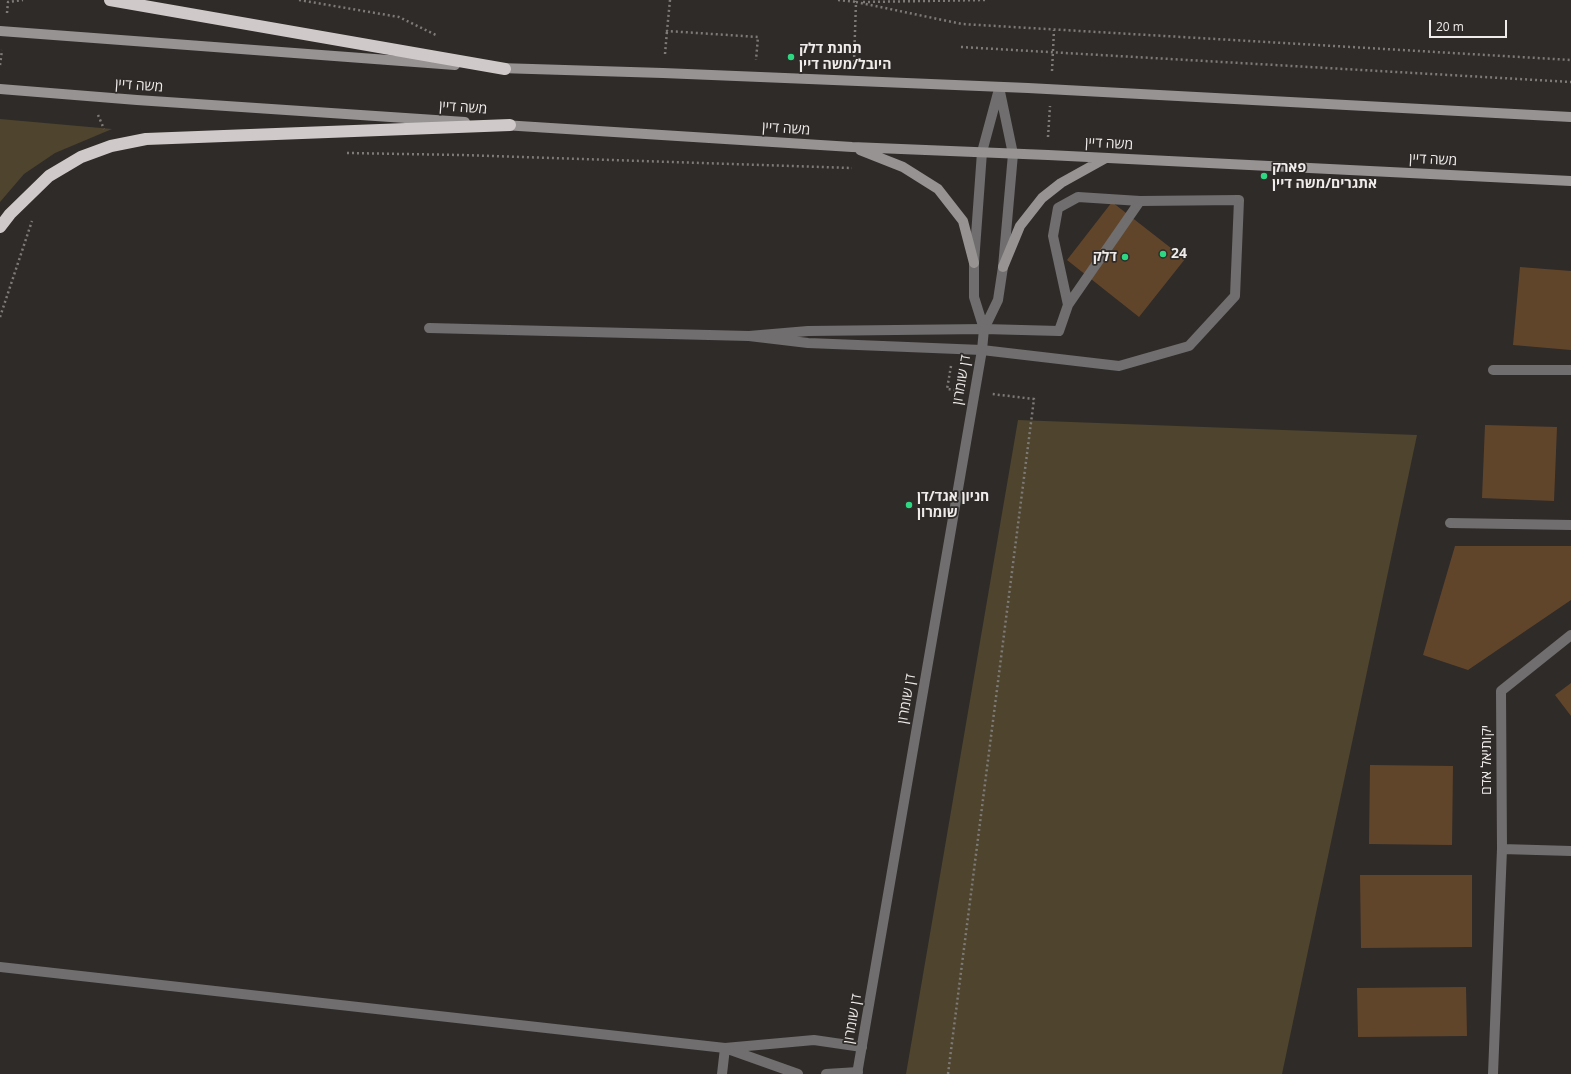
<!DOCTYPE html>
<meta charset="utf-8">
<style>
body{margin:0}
#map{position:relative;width:1571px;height:1074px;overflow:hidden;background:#2f2b29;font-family:"Open Sans",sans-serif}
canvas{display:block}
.scale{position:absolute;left:1429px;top:20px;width:78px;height:18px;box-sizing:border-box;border:2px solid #eeebea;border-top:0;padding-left:5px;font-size:12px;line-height:14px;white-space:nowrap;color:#eeebea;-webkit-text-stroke:3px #2f2b29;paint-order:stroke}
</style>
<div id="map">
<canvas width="1571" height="1074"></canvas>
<div class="scale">20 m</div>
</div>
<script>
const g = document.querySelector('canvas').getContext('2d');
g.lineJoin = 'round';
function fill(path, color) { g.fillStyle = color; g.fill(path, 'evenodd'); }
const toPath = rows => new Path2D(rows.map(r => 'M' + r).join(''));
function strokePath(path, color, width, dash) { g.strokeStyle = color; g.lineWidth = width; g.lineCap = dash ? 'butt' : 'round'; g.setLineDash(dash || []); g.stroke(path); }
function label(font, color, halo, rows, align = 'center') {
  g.font = font + ' "Open Sans",Heebo,sans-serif'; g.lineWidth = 3.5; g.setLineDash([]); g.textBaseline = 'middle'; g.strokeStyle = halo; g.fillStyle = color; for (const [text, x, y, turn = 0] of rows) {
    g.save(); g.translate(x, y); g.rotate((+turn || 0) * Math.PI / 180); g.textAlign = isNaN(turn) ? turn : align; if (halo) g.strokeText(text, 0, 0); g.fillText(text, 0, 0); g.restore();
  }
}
const green = toPath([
 [0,119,112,129,55,153,24,174,0,202],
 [1018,420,1417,435,1282,1074,906,1074]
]);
const building = toPath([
 [1112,202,1185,259,1139,317,1067,260],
 [1520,267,1571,271,1571,350,1513,345],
 [1485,425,1557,427,1554,501,1482,498],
 [1455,546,1571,546,1571,600,1468,670,1423,655],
 [1571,683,1571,716,1555,695],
 [1370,765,1453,766,1452,845,1369,844],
 [1360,875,1472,875,1472,947,1361,948],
 [1466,987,1467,1036,1358,1037,1357,988]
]);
const path = toPath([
 [299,0,399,17,438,36],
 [670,0,667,31,758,37,756,60],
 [838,0,858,2],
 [863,2,987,0],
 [7,13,8,2,23,0],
 [961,47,1571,82],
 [665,54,667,31],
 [854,62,856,2,962,24,1571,60],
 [0,65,2,50],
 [1052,71,1054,30],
 [98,115,104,129],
 [1048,137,1050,106],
 [347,153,461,155,852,168],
 [0,317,32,221],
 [951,366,947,389,957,390],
 [948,1074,1034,399,992,394]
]);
const lane = toPath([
 [1068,305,1053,236,1058,208,1078,197,1140,201],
 [429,328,749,336,808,343,982,350,1119,366,1189,346,1235,296,1239,200,1140,201,1068,305,1059,331,984,329,808,331,749,336],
 [1493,370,1571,370],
 [0,967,725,1048,722,1074],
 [798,1074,725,1048,814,1040,862,1047],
 [826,1074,858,1072]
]);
const street = toPath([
 [984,329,974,297,974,263,982,152,999,89],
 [1450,523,1571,525],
 [1502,849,1571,851],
 [857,1074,982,350,984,329,998,300,1003,267,1013,154,999,87],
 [1493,1074,1502,849,1501,691,1571,635]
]);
const secondary = toPath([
 [0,31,455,65],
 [499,68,663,73,1028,88,1571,117],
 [0,89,137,100,465,122],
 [503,125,852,147,1048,155,1571,181],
 [860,150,903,167,938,189,963,221,974,263],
 [1003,267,1020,226,1042,198,1061,183,1106,158]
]);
const highway = toPath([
 [110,0,505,69],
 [0,227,10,214,49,176,81,157,111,146,146,139,510,125]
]);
const markers = [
 [791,57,4,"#2ed883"],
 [1264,176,4,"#2ed883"],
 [1163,254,4,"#2ed883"],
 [1125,257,4,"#2ed883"],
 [909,505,4,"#2ed883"]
];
const poiNames = [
 ["תחנת דלק",799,49],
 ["היובל/משה דיין",799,65],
 ["פארק",1272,168],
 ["אתגרים/משה דיין",1272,184],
 ["24",1171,254],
 ["דלק",1117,257,"right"],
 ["חניון אגד/דן",917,497],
 ["שומרון",917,513]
];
const streetNames = [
 ["משה דיין",139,86,4],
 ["משה דיין",463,108,4],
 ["משה דיין",786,129,4],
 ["משה דיין",1109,144,3],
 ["משה דיין",1433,160,3],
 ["דן שומרון",962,380,-80],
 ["דן שומרון",907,699,-80],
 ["יקותיאל אדם",1487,760,-90],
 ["דן שומרון",853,1019,-80]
];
fill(green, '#4f442d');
fill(building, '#61452b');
strokePath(path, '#7d7a78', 2.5, [2, 3]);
strokePath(lane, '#706e6e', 10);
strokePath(street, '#706e6e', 10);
strokePath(secondary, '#979393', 10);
strokePath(highway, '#d0c9c9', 12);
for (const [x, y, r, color] of markers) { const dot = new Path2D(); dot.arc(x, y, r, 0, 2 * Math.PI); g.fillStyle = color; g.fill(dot); strokePath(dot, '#2f2b29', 1.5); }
label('bold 14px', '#eeebea', '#2f2b29', poiNames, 'left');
label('14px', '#eeebea', '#2f2b29', streetNames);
</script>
